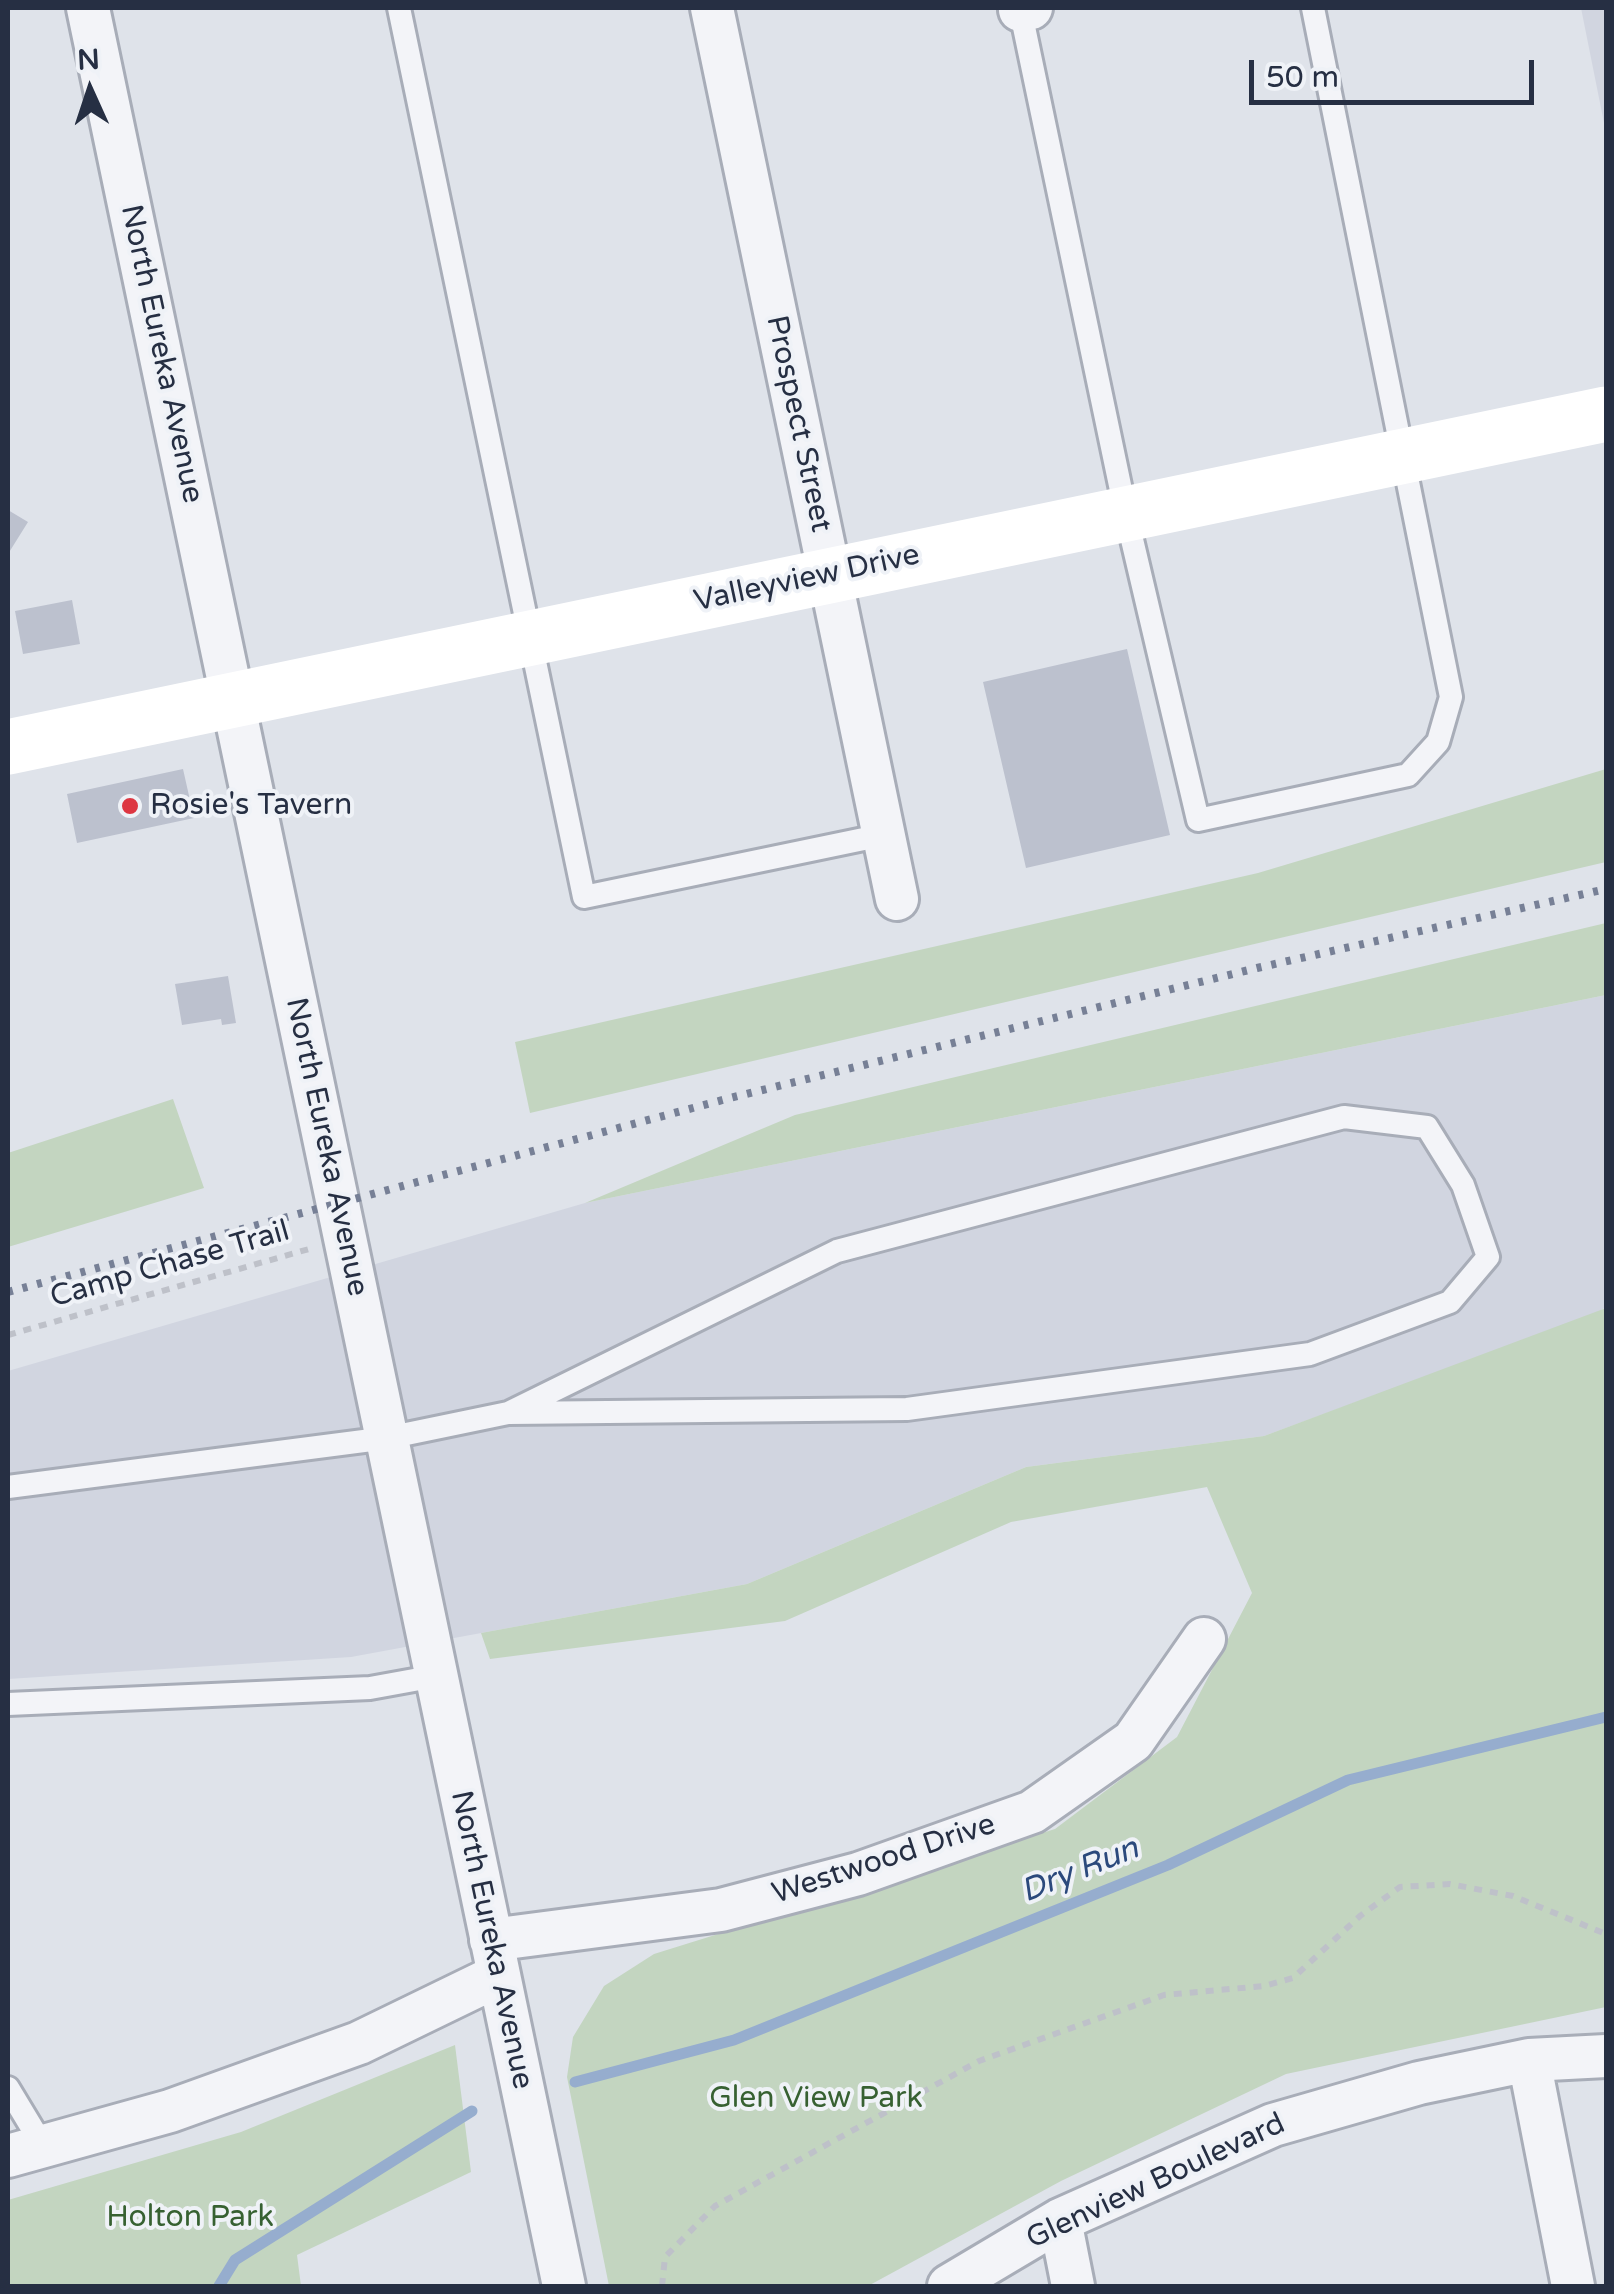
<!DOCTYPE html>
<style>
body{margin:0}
#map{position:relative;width:1614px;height:2294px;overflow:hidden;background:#dfe3ea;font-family:"Varela Round",sans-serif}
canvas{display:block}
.frame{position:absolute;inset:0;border:10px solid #262f43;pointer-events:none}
.north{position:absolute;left:40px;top:40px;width:100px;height:100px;-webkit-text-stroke:8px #eff2f7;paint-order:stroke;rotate:357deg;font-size:28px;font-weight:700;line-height:40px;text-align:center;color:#262f43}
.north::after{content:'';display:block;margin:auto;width:35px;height:45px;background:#262f43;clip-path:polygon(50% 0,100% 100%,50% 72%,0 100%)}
.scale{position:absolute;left:1249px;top:60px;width:285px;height:45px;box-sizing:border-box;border:5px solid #262f43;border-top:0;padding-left:12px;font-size:30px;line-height:35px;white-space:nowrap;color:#262f43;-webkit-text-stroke:8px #eff2f7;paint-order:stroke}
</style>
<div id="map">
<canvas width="1614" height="2294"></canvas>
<div class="frame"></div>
<div class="north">N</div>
<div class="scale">50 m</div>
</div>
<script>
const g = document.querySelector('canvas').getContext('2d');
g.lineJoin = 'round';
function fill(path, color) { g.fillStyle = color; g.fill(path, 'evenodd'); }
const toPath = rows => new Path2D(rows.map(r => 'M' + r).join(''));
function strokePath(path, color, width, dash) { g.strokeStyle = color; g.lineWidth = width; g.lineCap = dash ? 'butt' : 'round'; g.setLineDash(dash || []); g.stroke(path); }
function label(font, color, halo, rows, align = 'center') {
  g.font = font + ' "Varela Round",sans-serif'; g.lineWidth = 8; g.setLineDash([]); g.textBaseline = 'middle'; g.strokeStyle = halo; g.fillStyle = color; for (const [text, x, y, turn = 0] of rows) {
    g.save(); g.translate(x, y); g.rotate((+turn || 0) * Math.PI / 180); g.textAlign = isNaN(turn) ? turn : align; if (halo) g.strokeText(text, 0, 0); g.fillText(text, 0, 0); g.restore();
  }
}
const built = toPath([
 [1581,8,1606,8,1606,133],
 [1606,995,1606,1307,1594,1315,1264,1436,1026,1467,747,1584,351,1657,8,1679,8,1371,585,1203]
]);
const green = toPath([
 [1606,769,1606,862,530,1113,515,1042,1258,873],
 [1606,923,1606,995,585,1203,795,1115],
 [173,1099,204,1188,8,1247,8,1153],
 [1606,1308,1606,2007,1286,2074,1061,2181,868,2286,609,2286,567,2077,573,2037,604,1986,654,1954,1055,1829,1177,1737,1252,1593,1207,1487,1011,1522,785,1621,490,1659,481,1633,747,1584,1026,1467,1264,1436],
 [455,2045,471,2172,297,2255,301,2286,8,2286,8,2200,241,2132]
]);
const stream = toPath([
 [575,2082,734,2040,1168,1865,1348,1780,1606,1717],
 [219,2286,235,2260,472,2111]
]);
const building = toPath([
 [8,510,28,522,8,554],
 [72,600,80,644,23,654,15,611],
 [1127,649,1170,835,1026,868,983,682],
 [183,769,194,818,77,843,67,794],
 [228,976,236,1023,222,1025,221,1019,182,1025,175,984]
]);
const path = toPath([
 [8,1335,309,1249],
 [662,2286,665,2257,715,2206,979,2061,1164,1995,1264,1986,1293,1978,1360,1916,1400,1887,1450,1884,1513,1896,1606,1934]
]);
const lane = toPath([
 [399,8,584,897,883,835],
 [1020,8,1126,514,1198,820,1408,775,1438,742,1451,697,1313,8],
 [8,1487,387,1438,508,1413,837,1251,1344,1117,1427,1127,1463,1185,1488,1257,1450,1302,1310,1354,907,1409,508,1413],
 [8,1704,370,1688,436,1676],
 [8,2088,43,2146]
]);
const street = toPath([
 [88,8,564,2286],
 [712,8,897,899],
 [1020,10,1031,8],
 [491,1940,721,1910,858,1874,1032,1812,1133,1741,1204,1639],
 [1529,2060,1573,2286],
 [8,2156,170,2111,359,2043,497,1976],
 [1060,2220,1073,2286],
 [949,2286,1060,2220,1273,2125,1419,2083,1529,2060,1606,2056]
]);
const secondary = toPath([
 [8,747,1606,414]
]);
const rail = toPath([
 [8,1292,730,1098,1257,968,1606,889]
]);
const markers = [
 [130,806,10,"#dd3642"]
];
const streetNames = [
 ["North Eureka Avenue",161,354,78],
 ["Prospect Street",798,424,78],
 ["Valleyview Drive",807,579,-12],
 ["North Eureka Avenue",326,1147,78],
 ["Camp Chase Trail",170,1265,-16],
 ["Westwood Drive",884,1860,-18],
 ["North Eureka Avenue",491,1940,78],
 ["Glenview Boulevard",1156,2182,-25]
];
const poiNames = [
 ["Rosie's Tavern",150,806]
];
const parkNames = [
 ["Glen View Park",816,2099],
 ["Holton Park",190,2218]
];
const waterNames = [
 ["Dry Run",1080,1871,-22]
];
fill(built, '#d1d5e0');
fill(green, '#c3d5c0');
strokePath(stream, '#96adce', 11);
fill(building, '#bcc1ce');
strokePath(lane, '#a8adb8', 28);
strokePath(street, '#a8adb8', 48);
strokePath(path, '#bec1c9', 6, [8, 8]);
strokePath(lane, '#f3f4f8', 22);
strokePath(street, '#f3f4f8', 42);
strokePath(secondary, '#fff', 55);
strokePath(rail, '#778096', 8, [5, 10]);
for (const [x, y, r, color] of markers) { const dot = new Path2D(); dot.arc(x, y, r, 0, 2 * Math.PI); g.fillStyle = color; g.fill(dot); strokePath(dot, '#eff2f7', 4); }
label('30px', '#262f43', '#eff2f7', streetNames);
label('30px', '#262f43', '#eff2f7', poiNames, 'left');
label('30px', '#376132', '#eff2f7', parkNames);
label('italic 32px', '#2b497c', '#eff2f7', waterNames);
</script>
